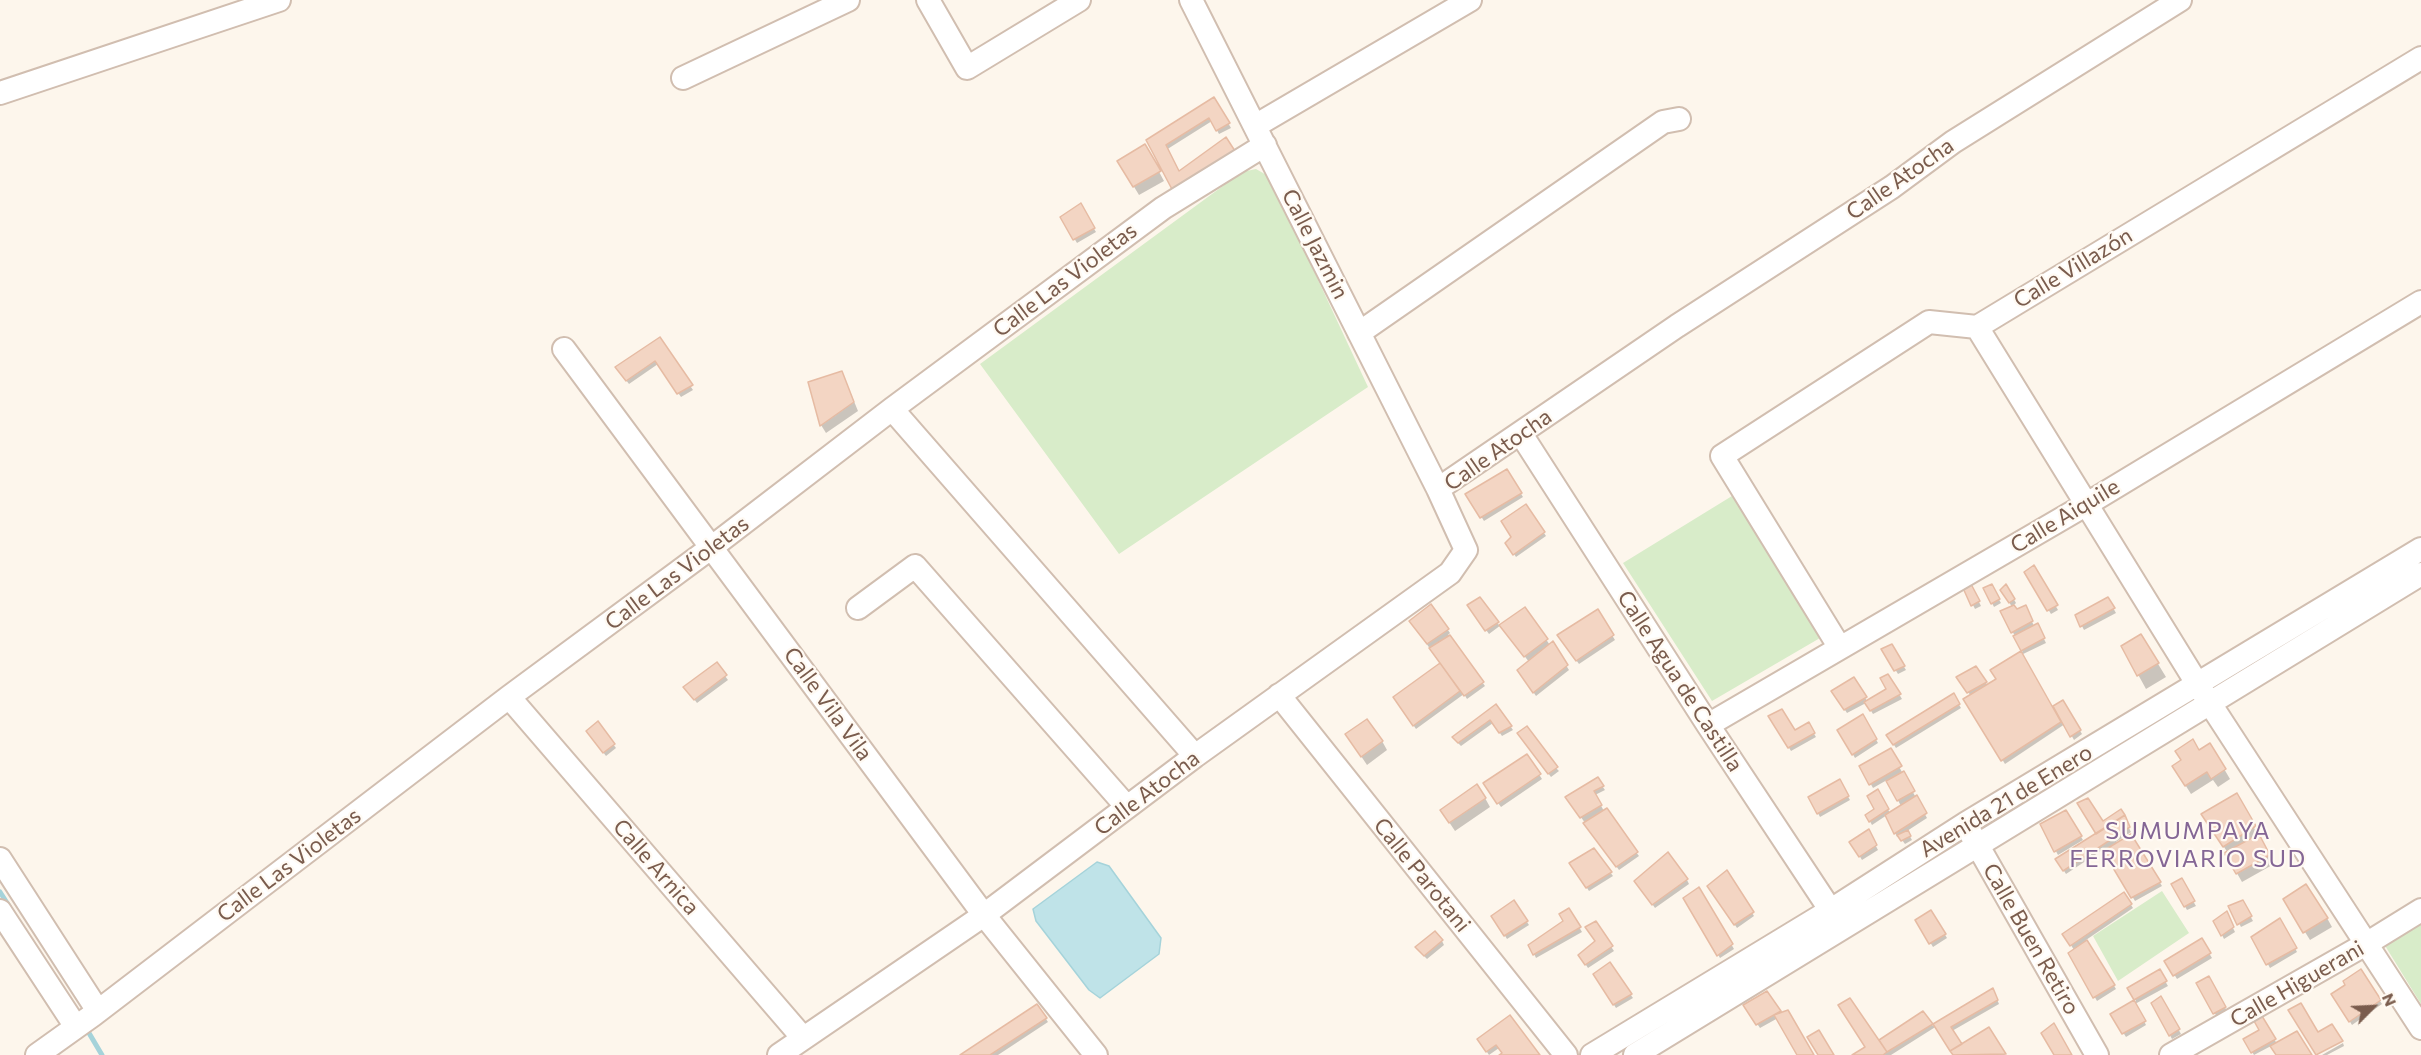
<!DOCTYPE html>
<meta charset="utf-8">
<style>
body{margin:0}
#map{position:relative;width:2421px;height:1055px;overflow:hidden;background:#fdf6ec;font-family:Commissioner,sans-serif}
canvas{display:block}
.north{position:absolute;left:2343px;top:977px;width:60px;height:60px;-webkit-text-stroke:4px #fffaf3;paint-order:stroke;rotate:66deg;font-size:16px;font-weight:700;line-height:24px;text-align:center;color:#7a5c4d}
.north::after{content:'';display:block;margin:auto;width:21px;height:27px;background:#7a5c4d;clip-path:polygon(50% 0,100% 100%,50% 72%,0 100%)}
</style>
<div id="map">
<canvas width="2421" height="1055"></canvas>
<div class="north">N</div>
</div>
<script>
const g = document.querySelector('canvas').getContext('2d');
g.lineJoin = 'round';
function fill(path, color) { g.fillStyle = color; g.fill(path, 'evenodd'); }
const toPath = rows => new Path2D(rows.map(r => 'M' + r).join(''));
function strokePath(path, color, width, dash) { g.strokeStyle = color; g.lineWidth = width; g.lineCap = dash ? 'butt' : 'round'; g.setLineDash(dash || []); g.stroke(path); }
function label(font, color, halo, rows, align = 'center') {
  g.font = font + ' Commissioner,sans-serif'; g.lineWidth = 4.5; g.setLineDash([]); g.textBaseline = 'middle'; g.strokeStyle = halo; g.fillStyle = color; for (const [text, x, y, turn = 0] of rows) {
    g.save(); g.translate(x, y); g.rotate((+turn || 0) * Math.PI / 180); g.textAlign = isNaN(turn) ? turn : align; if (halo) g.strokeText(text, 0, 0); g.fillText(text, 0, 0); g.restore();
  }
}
const green = toPath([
 [1256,169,1270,177,1368,387,1119,554,980,364,1242,172],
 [1732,496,1820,638,1712,701,1623,563],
 [2162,891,2189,933,2118,981,2093,936],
 [2421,921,2421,1004,2384,944]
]);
const water = toPath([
 [1097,862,1109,866,1161,938,1159,954,1100,998,1089,990,1036,921,1033,909,1097,862]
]);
const shadow = toPath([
 [1214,99,1231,128,1219,134,1212,121,1166,150,1148,141],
 [1145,146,1164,181,1139,195,1119,162],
 [1080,206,1096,232,1077,243,1062,218],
 [659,339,693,390,681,397,658,364,629,384,619,371],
 [842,372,858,411,826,433,821,425],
 [1507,471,1523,497,1484,521,1467,494],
 [1544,533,1546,536,1516,557,1507,543],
 [2033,567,2058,610,2051,614,2026,572],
 [1971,586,1981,606,1975,609,1965,589],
 [1991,586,2001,603,1994,607,1985,589],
 [2006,586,2016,603,2013,606,2016,611,2027,611,2034,626,2037,625,2046,643,2021,655,2052,708,2063,702,2082,734,2074,740,2065,724,2005,764,1965,700,1971,696,1960,681,1976,668,1988,686,1998,680,1992,671,2023,651,2002,612,2012,607,2002,590],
 [2108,599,2116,613,2084,630,2077,616],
 [1431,606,1450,633,1448,635,1485,686,1467,699,1464,694,1416,729,1397,701,1441,664,1413,625],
 [1471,609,1497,623,1500,626,1524,609,1550,645,1552,643,1569,670,1536,696,1521,674,1529,662,1501,625,1489,634],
 [1597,611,1615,640,1579,664,1561,639],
 [2141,636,2166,677,2146,689,2123,647],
 [1891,646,1906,670,1898,674,1883,650],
 [716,664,728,680,697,703,688,691],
 [1888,676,1902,699,1873,714,1866,703,1847,713,1833,692,1854,680,1867,701,1888,690],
 [1953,695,1961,708,1896,748,1888,736],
 [1496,706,1513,730,1502,736,1493,723,1461,746,1456,741,1454,737],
 [1862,716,1878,743,1855,758,1839,730],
 [1770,717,1795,732,1808,724,1816,737,1791,751],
 [590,735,613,744,616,748,606,756],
 [1347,735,1382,741,1387,750,1367,765],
 [1521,737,1556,768,1559,771,1551,777],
 [2210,745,2230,779,2218,787,2213,780,2191,794,2179,775,2199,752],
 [1890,750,1927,818,1907,831,1912,840,1905,844,1899,836,1897,837,1887,815,1872,825,1867,816,1876,809,1877,791,1890,813,1901,806,1887,780,1873,788,1861,767],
 [1527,756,1542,779,1501,807,1487,788],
 [1597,779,1605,790,1595,795,1604,811,1639,856,1619,870,1570,802],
 [1839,781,1850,800,1820,817,1810,798],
 [2236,795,2274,864,2242,882,2226,854,2228,853,2208,823],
 [1485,798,1490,807,1455,831,1447,819],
 [2120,811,2131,832,2116,842,2117,844,2131,836,2162,886,2135,901,2104,849,2066,874,2057,860,2098,834,2102,823],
 [2065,812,2083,840,2058,855,2042,825],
 [1868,831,1878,850,1862,860,1851,842],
 [1593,850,1613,876,1589,891,1573,867],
 [1727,872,1754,916,1737,928,1711,890],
 [1687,880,1689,884,1655,908,1639,885],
 [2181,881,2196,906,2187,910,2173,885],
 [1699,889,1734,949,1720,958,1685,899],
 [2124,894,2133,908,2086,940,2116,989,2097,1001,2070,953,2074,950,2064,934],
 [2285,900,2327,918,2332,927,2310,940],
 [2242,901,2253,921,2241,927,2230,906],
 [1514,903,1529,925,1507,939,1493,916],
 [1569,910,1582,932,1536,958,1530,945,1565,922],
 [1931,912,1947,938,1933,947,1917,921],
 [2226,914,2235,932,2224,939,2215,921],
 [2280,920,2297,952,2270,968,2253,937],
 [1595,923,1614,951,1588,968,1582,959,1597,942],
 [2201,940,2212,958,2177,979,2166,961],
 [1442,941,1444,945,1427,959,1419,951],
 [2159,971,2168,986,2135,1004,2146,1025,2126,1037,2112,1015,2136,1001,2129,988],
 [2360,971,2382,1004,2352,1025,2333,994,2347,985],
 [1595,975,1630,994,1633,998,1616,1008],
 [2208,978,2227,1011,2217,1017,2198,984],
 [1993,990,1999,1004,1952,1031,1961,1046,1989,1029,2005,1055,1955,1055,1937,1026,1891,1055,1855,1055,1923,1013,1933,1026],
 [1767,993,1781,1014,1812,1055,1798,1055,1778,1018,1760,1028,1745,1006],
 [2161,998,2181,1034,2172,1039,2153,1004],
 [1037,1006,1048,1022,998,1055,962,1055],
 [2262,1018,2277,1044,2310,1055,2277,1055,2271,1046,2254,1055,2245,1040,2261,1031],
 [1479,1040,1538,1055,1501,1055,1503,1053,1499,1048,1489,1055],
 [2343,1043,2344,1046,2327,1055,2322,1055]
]);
const stream = toPath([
 [0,892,9,906],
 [86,1028,102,1055]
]);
const building = toPath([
 [1214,97,1230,123,1216,131,1209,118,1166,145,1179,171,1226,137,1235,151,1175,195,1146,140,1214,97],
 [1145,144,1161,171,1133,187,1117,161,1145,144],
 [1081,203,1095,228,1073,240,1060,217,1081,203],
 [660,337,693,385,677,394,655,361,626,381,615,367,660,337],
 [842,371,854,402,820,426,808,382,842,371],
 [1507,469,1522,493,1480,518,1465,494,1507,469],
 [1526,504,1545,532,1513,555,1505,543,1511,537,1501,521,1526,504],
 [2034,565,2058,605,2047,611,2024,572,2034,565],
 [1971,584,1980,601,1971,606,1963,588,1971,584],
 [1992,584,2000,599,1991,604,1983,588,1992,584],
 [2006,584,2015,599,2009,603,2000,590,2006,584],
 [1480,597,1499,622,1485,631,1467,605,1480,597],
 [2108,597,2115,608,2080,627,2075,615,2108,597],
 [1431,604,1449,629,1427,644,1409,621,1431,604],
 [2014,605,2017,609,2026,605,2033,621,2011,633,2000,611,2014,605],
 [1525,607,1548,639,1524,657,1499,625,1525,607],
 [1598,609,1614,635,1576,661,1557,635,1598,609],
 [2038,623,2045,638,2021,651,2013,636,2038,623],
 [2141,634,2159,663,2137,676,2121,646,2141,634],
 [1450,635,1484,682,1464,696,1429,648,1450,635],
 [1553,641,1568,665,1533,693,1517,670,1553,641],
 [1892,644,1905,666,1894,671,1881,649,1892,644],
 [2021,651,2061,722,2001,761,1963,699,1996,679,1990,670,2021,651],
 [717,662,727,675,694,700,683,687,717,662],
 [1440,663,1460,691,1413,726,1393,697,1440,663],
 [1976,666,1987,682,1967,693,1956,677,1976,666],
 [1888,674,1901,694,1870,711,1864,702,1886,689,1880,678,1888,674],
 [1854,677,1867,697,1844,710,1831,691,1854,677],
 [1954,693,1960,704,1893,745,1886,735,1954,693],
 [2063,700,2081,730,2070,737,2053,706,2063,700],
 [1496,704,1512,726,1499,733,1490,720,1458,743,1452,737,1496,704],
 [1782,709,1795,730,1809,722,1815,733,1788,748,1768,716,1782,709],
 [1863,714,1877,739,1852,755,1837,730,1863,714],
 [1367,719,1383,741,1361,757,1345,734,1367,719],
 [598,721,615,744,603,753,586,731,598,721],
 [1527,726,1558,767,1548,774,1517,733,1527,726],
 [2193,739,2199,750,2210,743,2226,769,2211,779,2207,772,2185,786,2172,766,2181,760,2175,751,2193,739],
 [1891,748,1902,766,1869,785,1859,766,1891,748],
 [1527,754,1541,774,1497,804,1483,783,1527,754],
 [1904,771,1915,791,1897,801,1886,781,1904,771],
 [1598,777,1604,786,1594,791,1602,805,1580,818,1565,797,1598,777],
 [1840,779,1849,796,1817,814,1808,797,1840,779],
 [1477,784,1486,798,1449,823,1440,810,1477,784],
 [1878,789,1889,809,1869,822,1865,815,1874,809,1867,796,1878,789],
 [2237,793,2256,826,2223,847,2201,814,2237,793],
 [1917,795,1927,813,1894,834,1885,815,1917,795],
 [2088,798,2103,821,2121,809,2125,815,2096,834,2077,803,2088,798],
 [1607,808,1638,852,1616,867,1583,823,1607,808],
 [2066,810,2082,836,2054,852,2040,824,2066,810],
 [2125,815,2130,827,2063,871,2055,859,2125,815],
 [1869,829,1877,845,1859,857,1849,842,1869,829],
 [1908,830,1911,836,1901,841,1897,835,1908,830],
 [2131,834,2161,882,2131,898,2103,851,2131,834],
 [2259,834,2270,855,2236,874,2224,853,2259,834],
 [1594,848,1612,872,1586,888,1569,863,1594,848],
 [1668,852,1688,879,1652,905,1634,881,1668,852],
 [1727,870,1754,912,1734,925,1707,886,1727,870],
 [2182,878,2195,901,2184,907,2171,884,2182,878],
 [2306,884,2328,918,2303,933,2283,899,2306,884],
 [1699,887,1733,944,1717,956,1683,898,1699,887],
 [2124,892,2132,904,2070,946,2062,934,2124,892],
 [1514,900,1528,921,1504,936,1491,916,1514,900],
 [2243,900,2252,916,2237,925,2228,906,2243,900],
 [1569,908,1581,927,1533,955,1528,945,1563,921,1559,914,1569,908],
 [1931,910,1946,934,1929,944,1915,920,1931,910],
 [2227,911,2234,927,2221,936,2213,921,2227,911],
 [2280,918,2297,948,2266,965,2251,937,2280,918],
 [1596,921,1613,946,1585,965,1578,955,1595,941,1585,927,1596,921],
 [1435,931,1443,940,1424,956,1415,947,1435,931],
 [2202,938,2211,953,2173,976,2164,961,2202,938],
 [2087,940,2115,985,2093,998,2068,953,2087,940],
 [1610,962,1632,994,1613,1005,1593,974,1610,962],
 [2160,969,2167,981,2134,1000,2127,988,2160,969],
 [2361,969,2381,1000,2349,1022,2331,994,2345,985,2343,981,2361,969],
 [2209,976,2226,1007,2213,1014,2196,983,2209,976],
 [1993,988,1998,1000,1951,1027,1962,1044,1950,1051,1933,1024,1993,988],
 [1767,991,1781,1011,1756,1025,1743,1005,1767,991],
 [2161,996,2180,1029,2169,1036,2151,1003,2161,996],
 [1850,998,1887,1052,1883,1055,1852,1055,1865,1047,1838,1005,1850,998],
 [2134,1000,2146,1021,2122,1034,2110,1014,2134,1000],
 [2301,1003,2318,1032,2332,1024,2343,1041,2316,1055,2288,1010,2301,1003],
 [1037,1004,1047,1018,990,1055,960,1055,1037,1004],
 [1788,1010,1814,1055,1797,1055,1774,1015,1788,1010],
 [1923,1011,1933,1024,1887,1052,1879,1040,1923,1011],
 [1510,1015,1540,1055,1499,1055,1502,1053,1496,1045,1486,1052,1477,1039,1510,1015],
 [2262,1016,2276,1039,2251,1053,2243,1039,2259,1030,2254,1021,2262,1016],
 [2054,1023,2072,1055,2054,1055,2041,1033,2054,1023],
 [1989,1027,2006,1054,1953,1055,1950,1051,1989,1027],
 [1819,1030,1834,1055,1818,1055,1807,1037,1819,1030],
 [2297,1031,2312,1055,2276,1055,2270,1046,2297,1031]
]);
const minor = toPath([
 [928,0,967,68,1079,0],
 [683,78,848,0],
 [0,93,279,0],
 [1255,126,1470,0],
 [1977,327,2198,685,2421,1028],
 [1359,333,1663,122,1679,119],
 [564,349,984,915,1096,1055],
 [892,409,1195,756],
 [1521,434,1708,725,1839,923],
 [1438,489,1677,326,1892,187,1953,142,2180,0],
 [858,608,915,566,1127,807],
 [1840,648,1722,456,1929,322,1977,327,2421,58],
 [1279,695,1566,1055],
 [509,697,803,1038],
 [1708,725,2087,504,2421,302],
 [1970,832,2097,1055],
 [0,859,98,1011],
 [0,911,76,1027],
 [37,1055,93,1015,509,697,712,547,892,409,1163,208,1265,145],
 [779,1055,984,915,1195,756,1450,573,1466,550,1438,489,1191,0],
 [1592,1055,1831,910,1965,824,2421,549],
 [1635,1055,2421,574],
 [2171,1055,2366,944,2421,910]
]);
const streetNames = [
 ["Calle Atocha",1900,179,-35],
 ["Calle Jazmin",1315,244,63],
 ["Calle Villazón",2073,268,-31],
 ["Calle Las Violetas",1065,280,-37],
 ["Calle Atocha",1498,450,-35],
 ["Calle Aiquile",2065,516,-31],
 ["Calle Las Violetas",677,573,-37],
 ["Calle Agua de Castilla",1680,681,57],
 ["Calle Vila Vila",828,704,54],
 ["Calle Atocha",1147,793,-37],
 ["Avenida 21 de Enero",2006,801,-31],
 ["Calle Las Violetas",289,865,-37],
 ["Calle Arnica",656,867,49],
 ["Calle Parotani",1422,875,51],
 ["Calle Buen Retiro",2031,939,60],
 ["Calle Higuerani",2297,984,-30]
];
const neighbourhoodNames = [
 ["SUMUMPAYA",2188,831],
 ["FERROVIARIO SUD",2188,859]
];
fill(green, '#d8ecc9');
fill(water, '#bfe3e8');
strokePath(water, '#a5d3da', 1.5);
fill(shadow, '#0003');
strokePath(stream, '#a5d3da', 5);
fill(building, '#f3d5c3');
strokePath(building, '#e6bba3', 1.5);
strokePath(minor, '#d1beb0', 26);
strokePath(minor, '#fff', 22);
label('22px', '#7a5c4d', '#fffaf3', streetNames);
g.letterSpacing = '1.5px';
label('24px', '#846695', '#fffaf3', neighbourhoodNames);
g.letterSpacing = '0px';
</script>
